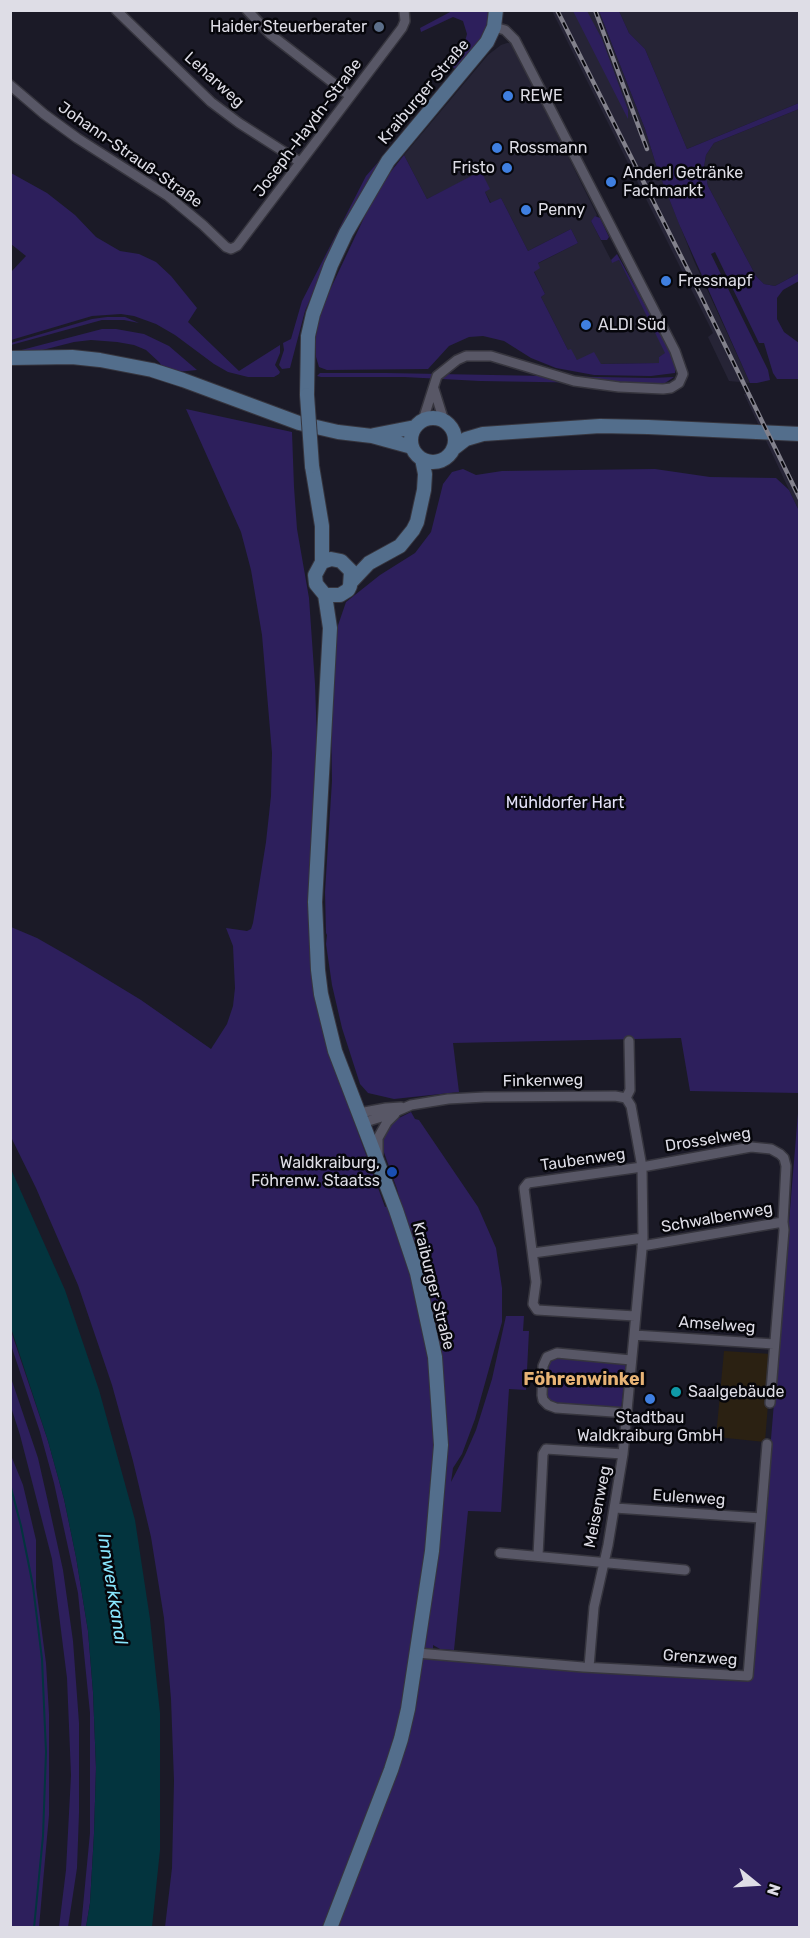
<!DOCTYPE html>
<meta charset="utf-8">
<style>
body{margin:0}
#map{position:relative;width:810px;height:1938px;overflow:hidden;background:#1b1a27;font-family:Rubik,sans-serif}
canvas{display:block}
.frame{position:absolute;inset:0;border:12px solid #dedde6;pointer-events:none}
.north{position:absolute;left:726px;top:1854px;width:60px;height:60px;-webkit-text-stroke:4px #06060b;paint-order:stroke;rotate:108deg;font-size:16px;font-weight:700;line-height:24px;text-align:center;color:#dedde6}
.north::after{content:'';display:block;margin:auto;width:21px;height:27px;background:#dedde6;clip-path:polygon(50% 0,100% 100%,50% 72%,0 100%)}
</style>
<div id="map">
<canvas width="810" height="1938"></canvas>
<div class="frame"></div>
<div class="north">N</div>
</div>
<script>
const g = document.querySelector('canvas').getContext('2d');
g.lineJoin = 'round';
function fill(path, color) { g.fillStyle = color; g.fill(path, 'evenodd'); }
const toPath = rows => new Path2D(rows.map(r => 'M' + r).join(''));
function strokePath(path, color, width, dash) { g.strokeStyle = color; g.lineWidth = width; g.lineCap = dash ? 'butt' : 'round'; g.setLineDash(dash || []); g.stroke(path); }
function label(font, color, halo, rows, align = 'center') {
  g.font = font + ' Rubik,sans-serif'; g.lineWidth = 5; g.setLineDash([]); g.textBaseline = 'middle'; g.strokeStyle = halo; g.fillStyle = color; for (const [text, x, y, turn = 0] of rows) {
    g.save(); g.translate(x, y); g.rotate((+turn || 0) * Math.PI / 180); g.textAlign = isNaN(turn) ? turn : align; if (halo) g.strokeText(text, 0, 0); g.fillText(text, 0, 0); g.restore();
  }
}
const built = toPath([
 [552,11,599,11,645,129,657,168,694,261,750,383,729,381,708,337,713,333],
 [619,11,799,11,799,103,687,149,645,49,629,33],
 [507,43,511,43,514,47,597,215,591,221,612,262,619,260,666,353,659,357,659,363,600,364,577,360,568,350,541,297,545,294,534,271,537,264,578,243,571,229,528,251,501,198,491,203,485,192,489,189,481,172,427,199,404,155,488,55,501,45],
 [799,109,799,273,775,286,764,284,756,276,708,186,704,167,706,155,714,143],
 [744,394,750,394,799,492,799,511]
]);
const education = toPath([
 [724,1351,772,1354,765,1442,716,1437]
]);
const green = toPath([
 [452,11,488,11,487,27,480,42,457,71,453,67,454,61,464,45,467,34,463,21,453,17,421,32,420,28],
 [573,11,587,11,602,39,628,110,628,119],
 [599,11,619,11,629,33,645,49,687,149,799,103,799,109,714,143,706,155,704,167,708,186,756,276,764,284,775,286,799,273,799,281,783,290,777,298,777,319,784,332,799,343,799,379,777,379,773,373,764,343,759,343,715,252,711,254,768,370,770,380,757,383,750,383,679,224,657,168,645,129],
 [394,144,325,265,305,311,290,368,282,369,279,365,284,350,283,343,291,339,302,301,366,176],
 [404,155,427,199,481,171,490,189,485,192,490,203,501,198,528,251,571,229,578,243,538,263,540,268,534,272,545,294,541,297,568,350,571,349,577,360,594,352,601,364,659,363,659,357,665,353,619,260,612,263,611,260,617,254,671,352,676,363,675,373,651,376,594,375,556,368,531,358,504,341,483,336,469,337,449,346,428,369,327,370,319,367,316,357,315,341,319,318,329,292,371,203,389,174],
 [11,173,47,193,75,215,96,237,120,251,139,254,156,262,171,276,197,308,188,322,239,371,280,345,280,353,275,365,280,372,279,374,274,377,248,377,228,372,214,364,175,335,156,324,134,316,121,314,92,316,11,340,11,272,26,256,11,244],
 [595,216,600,218,609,237,607,240,601,240,591,221],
 [107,317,125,317,139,323,124,320,102,320,11,345,11,343,92,319],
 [102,329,116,329,144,334,169,346,197,370,167,373,159,362,146,350,134,345,117,342,91,340,74,342,11,358,10,353],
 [320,373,387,373,651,378,674,377,665,383,656,384,480,381,404,377,321,377,317,376],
 [186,409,292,432,294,487,297,529,309,598,315,684,318,770,311,918,331,1058,385,1207,400,1201,397,1189,381,1144,382,1135,386,1129,397,1119,411,1112,415,1119,419,1120,478,1207,496,1248,502,1288,502,1322,475,1419,462,1454,453,1468,451,1482,465,1455,476,1430,492,1379,506,1316,524,1316,523,1331,529,1331,526,1390,509,1389,501,1512,468,1511,454,1650,440,1649,433,1645,433,1659,751,1680,799,1101,799,1927,165,1927,172,1868,174,1781,171,1699,164,1618,151,1537,133,1461,112,1385,78,1285,36,1188,11,1137,11,927,37,938,72,958,141,1000,211,1049,227,1024,233,1006,235,988,233,946,226,928,247,931,251,929,253,923,266,842,271,796,272,753,262,635,251,570,241,532],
 [463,469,476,475,502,471,655,469,710,477,776,478,789,490,800,513,799,1093,690,1091,681,1038,453,1043,459,1092,394,1099,368,1093,360,1084,342,1028,332,985,326,944,327,935,326,933,325,892,332,781,331,714,335,634,346,602,380,575,415,553,431,532,443,484,452,472],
 [10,1328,48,1441,64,1499,76,1557,88,1631,93,1692,96,1768,94,1834,90,1903,86,1927,81,1927,90,1833,90,1713,78,1593,54,1483,40,1432,11,1345],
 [555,1357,626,1363,621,1411,555,1405,550,1402,547,1397,548,1362],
 [10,1375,38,1458,48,1502,63,1570,73,1641,79,1723,79,1813,77,1868,68,1927,59,1927,66,1870,71,1775,67,1678,52,1559,20,1435,11,1407],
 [10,1453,23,1485,36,1540,36,1587,46,1663,49,1714,49,1815,39,1927,11,1927]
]);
const water = toPath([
 [10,1167,65,1290,99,1390,135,1520,150,1619,160,1713,160,1850,152,1927,86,1927,90,1903,94,1834,96,1768,93,1692,88,1631,76,1557,64,1499,48,1441,11,1328]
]);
const stream = toPath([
 [10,1484,21,1526,33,1586,42,1659,46,1752,43,1836,34,1928]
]);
const street = toPath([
 [116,10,211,102,239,123,300,162],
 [247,10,270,34,350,96],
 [10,85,44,114,77,138,168,196,203,225,226,247,231,249,237,246,402,28,405,21,404,10],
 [434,389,444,421],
 [423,420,437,376,457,360,466,356,491,356,574,381,619,387,663,389,671,388,679,383,683,374,675,351,515,40,505,30,494,27],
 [626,1098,630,1090,629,1041],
 [359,1113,386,1108,401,1107],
 [362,1123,388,1115,411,1105,448,1099,485,1097,615,1096,626,1098],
 [378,1155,378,1138,387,1122,395,1114],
 [642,1246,783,1222],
 [533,1253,643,1238],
 [635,1316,537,1310,533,1304,536,1282,524,1188,528,1183,642,1167,751,1147,771,1149,780,1154,784,1158,786,1166,783,1222,784,1230,770,1403],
 [634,1335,774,1344],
 [627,1413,556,1408,548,1405,543,1400,542,1395,543,1366,547,1357,557,1353,631,1360],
 [615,1508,761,1518],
 [500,1553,685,1570],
 [538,1556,543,1454,546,1449,623,1454],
 [417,1653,583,1667,748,1676,767,1444],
 [589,1667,594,1607,608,1545,623,1454,643,1238,642,1167,631,1106,626,1098]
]);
const secondary = toPath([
 [10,358,72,357,100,360,152,370,183,380,299,423,338,432,372,436,412,447],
 [307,395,308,336,313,314,331,265,346,233,388,161,487,42,494,27,496,10],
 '411 440a22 22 0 1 1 44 0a22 22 0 1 1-44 0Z',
 [374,435,415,427],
 [453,449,466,439,483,434,600,426,648,427,800,434],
 [312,466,322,526,322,562],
 [352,581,369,563,400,546,413,530,417,522,424,490,425,474,422,459],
 [325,595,340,595,348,590,350,586,351,571,341,561,331,559,322,562,315,575,316,584,325,595,330,628,315,902,318,970,321,994,335,1051,396,1210,417,1273,435,1357,441,1445,432,1551,408,1709,401,1739,391,1770,330,1928]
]);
const rail = toPath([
 [557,10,700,294,800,499],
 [595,10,647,149]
]);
const secondaryBridge = toPath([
 [307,395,312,466]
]);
const markers = [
 [379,27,6,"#5c6f8a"],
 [508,96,6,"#3f7fe0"],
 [497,148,6,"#3f7fe0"],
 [507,168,6,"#3f7fe0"],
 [611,182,6,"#3f7fe0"],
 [526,210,6,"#3f7fe0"],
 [666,281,6,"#3f7fe0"],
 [586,325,6,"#3f7fe0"],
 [392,1172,6,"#1a4fb4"],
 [676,1392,6,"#0f9aa8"],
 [650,1399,6,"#3f7fe0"]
];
const poiNames = [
 ["Haider Steuerberater",367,27,"right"],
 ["REWE",520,96],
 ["Rossmann",509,148],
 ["Fristo",495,168,"right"],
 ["Anderl Getränke",623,173],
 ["Fachmarkt",623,191],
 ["Penny",538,210],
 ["Fressnapf",678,281],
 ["ALDI Süd",598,325],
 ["Waldkraiburg,",380,1163,"right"],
 ["Föhrenw. Staatss",380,1181,"right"],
 ["Saalgebäude",688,1392],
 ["Stadtbau",650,1418,"center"],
 ["Waldkraiburg GmbH",650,1436,"center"]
];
const streetNames = [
 ["Leharweg",214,80,42],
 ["Kraiburger Straße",424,92,-50],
 ["Joseph-Haydn-Straße",308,128,-53],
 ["Johann-Strauß-Straße",130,155,35],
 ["Finkenweg",543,1081,-1],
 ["Drosselweg",708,1140,-9],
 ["Taubenweg",583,1160,-8],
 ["Schwalbenweg",717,1218,-10],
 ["Kraiburger Straße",433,1286,76],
 ["Amselweg",717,1325,4],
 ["Eulenweg",689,1498,4],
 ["Meisenweg",598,1507,-79],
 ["Grenzweg",700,1658,4]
];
const parkNames = [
 ["Mühldorfer Hart",565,803]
];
const neighbourhoodNames = [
 ["Föhrenwinkel",584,1380]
];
const waterNames = [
 ["Innwerkkanal",112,1589,81]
];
fill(built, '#262436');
fill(education, '#2b2112');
fill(green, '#2d1f5c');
fill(water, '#03343e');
strokePath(stream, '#03343e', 2);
strokePath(street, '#36353e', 12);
strokePath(secondary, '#36353e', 16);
strokePath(street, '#585766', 9);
strokePath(secondary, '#536e8c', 14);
strokePath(rail, '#82818c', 4.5);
strokePath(rail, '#06060b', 2, [7]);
strokePath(secondaryBridge, '#36353e', 16, []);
strokePath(secondaryBridge, '#536e8c', 14);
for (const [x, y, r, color] of markers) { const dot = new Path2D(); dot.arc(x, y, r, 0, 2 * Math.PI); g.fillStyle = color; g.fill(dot); strokePath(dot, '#06060b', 2); }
label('16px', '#dedde6', '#06060b', poiNames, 'left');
label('16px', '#dedde6', '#06060b', streetNames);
label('16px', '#e3e1f8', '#06060b', parkNames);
label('bold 18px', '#e7b375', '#06060b', neighbourhoodNames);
label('italic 18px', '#88e6fe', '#06060b', waterNames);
</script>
